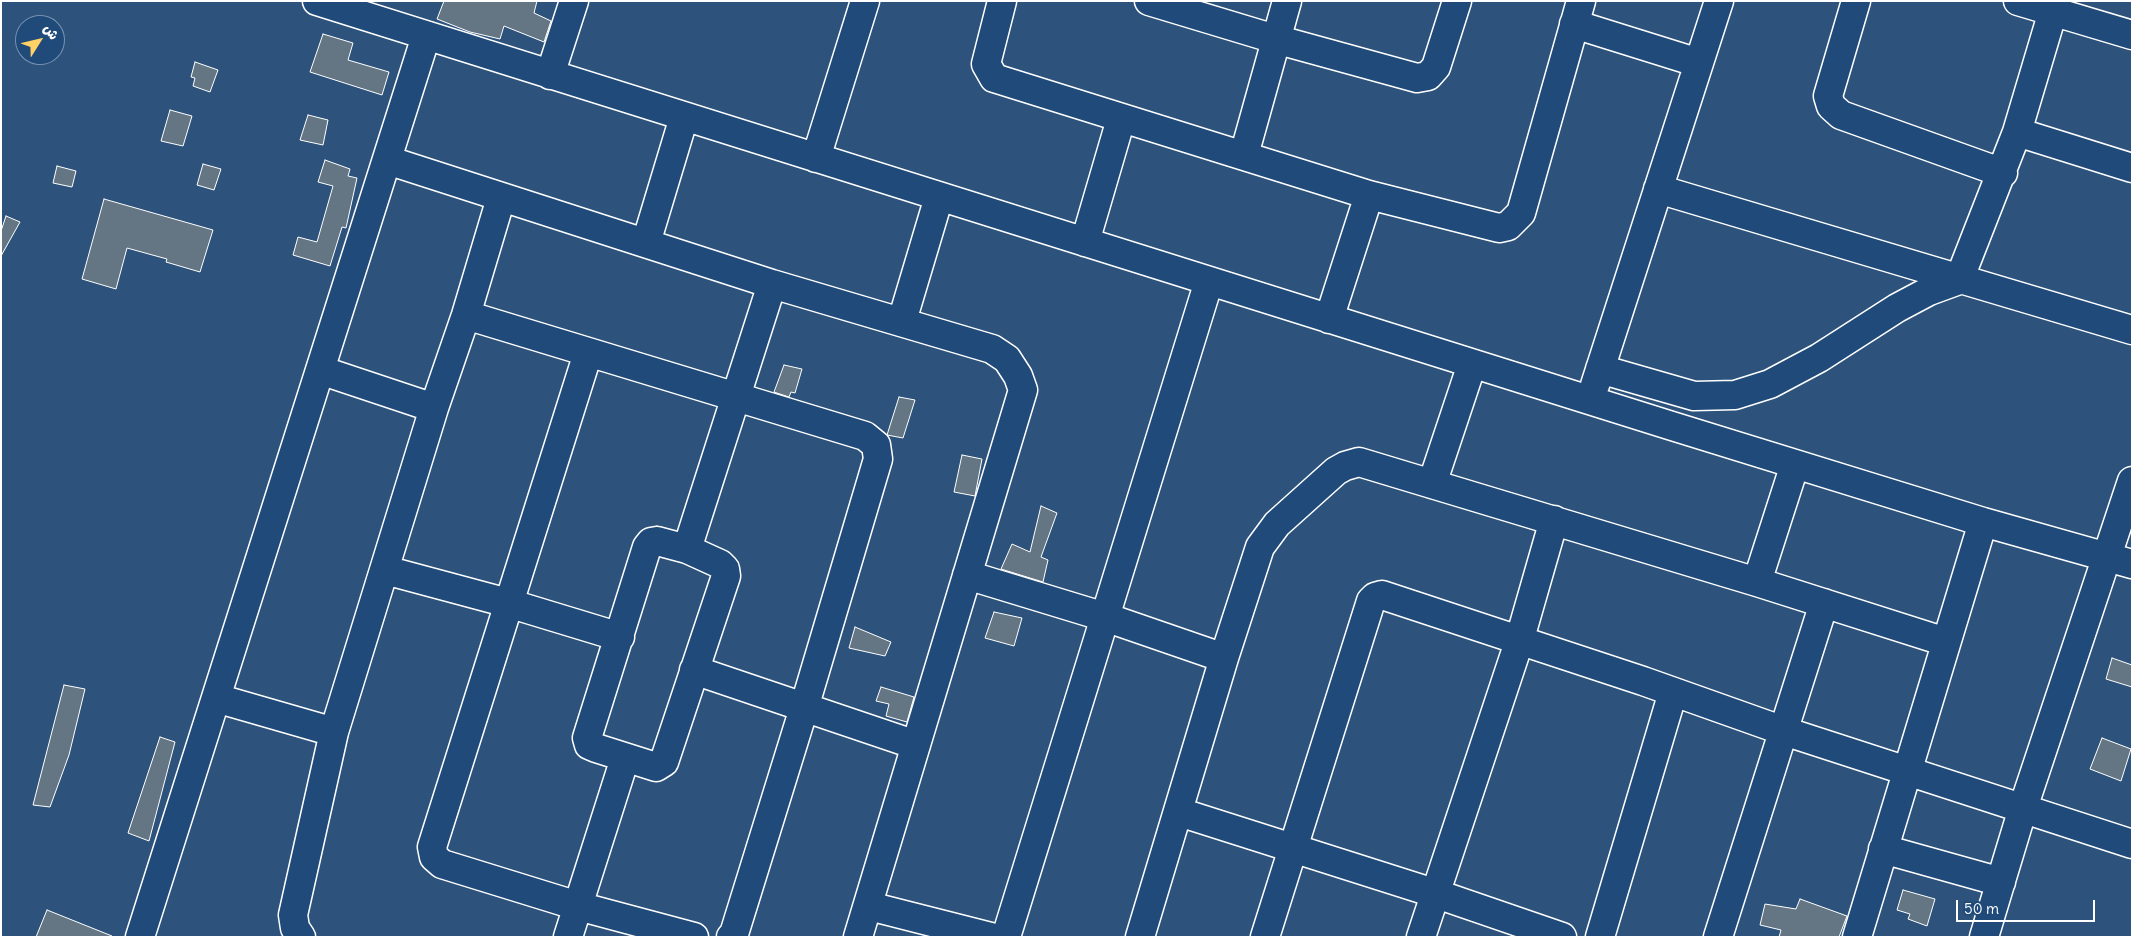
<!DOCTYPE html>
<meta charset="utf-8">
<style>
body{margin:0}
#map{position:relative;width:2133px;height:938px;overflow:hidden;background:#2d537c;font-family:Delius,"Playpen Sans Arabic",sans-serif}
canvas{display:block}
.frame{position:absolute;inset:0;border:2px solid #fff;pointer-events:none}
.north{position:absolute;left:15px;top:15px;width:50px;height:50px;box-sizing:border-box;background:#1f4a7a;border:1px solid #7992af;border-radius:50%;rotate:54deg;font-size:14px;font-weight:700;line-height:20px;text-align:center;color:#fff}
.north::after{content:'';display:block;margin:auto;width:18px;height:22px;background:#ffd166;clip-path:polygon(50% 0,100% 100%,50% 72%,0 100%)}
.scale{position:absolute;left:1956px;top:900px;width:139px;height:22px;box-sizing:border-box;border:2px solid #fff;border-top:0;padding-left:6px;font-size:15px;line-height:18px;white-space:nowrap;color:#fff;-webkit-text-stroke:4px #1f4a7a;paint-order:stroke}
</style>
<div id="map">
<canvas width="2133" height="938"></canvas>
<div class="frame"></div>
<div class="north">ش</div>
<div class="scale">50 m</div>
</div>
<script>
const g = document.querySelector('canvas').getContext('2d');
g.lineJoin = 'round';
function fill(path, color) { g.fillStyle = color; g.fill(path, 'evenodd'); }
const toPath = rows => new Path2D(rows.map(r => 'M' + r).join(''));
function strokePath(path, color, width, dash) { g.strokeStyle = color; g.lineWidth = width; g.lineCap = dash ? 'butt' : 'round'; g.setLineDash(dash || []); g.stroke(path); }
const building = toPath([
 [444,1,537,1,534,13,551,21,544,42,504,26,500,39,470,32,437,19,444,1],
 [323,34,353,43,348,60,389,72,382,95,310,72,323,34],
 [195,62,218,70,210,92,193,86,195,78,191,77,195,62],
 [170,110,192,116,183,146,161,141,170,110],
 [308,115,328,120,323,145,300,140,308,115],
 [325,160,350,169,348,176,357,178,346,228,342,227,330,266,293,255,298,237,317,242,333,186,318,182,325,160],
 [203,164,221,169,214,190,197,185,203,164],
 [57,166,76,171,72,187,53,183,57,166],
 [104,199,213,230,200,272,166,262,167,259,127,248,116,289,82,279,104,199],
 [6,216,20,222,1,256,1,231,6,216],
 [784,365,802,369,795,393,791,392,789,397,774,392,784,365],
 [899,397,915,400,903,438,887,435,899,397],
 [962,455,982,459,975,496,954,492,962,455],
 [1041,506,1057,513,1041,557,1048,560,1043,582,1001,569,1012,544,1030,552,1041,506],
 [994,612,1022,618,1014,646,985,638,994,612],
 [855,627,891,642,885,656,849,648,855,627],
 [2112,658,2132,665,2132,687,2106,679,2112,658],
 [64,685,85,689,69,755,50,807,33,805,64,685],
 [881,687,914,697,907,722,886,716,889,704,876,701,881,687],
 [160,737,175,742,149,841,128,833,160,737],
 [2102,738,2131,749,2121,781,2090,769,2102,738],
 [1903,890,1935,899,1927,926,1908,919,1910,914,1897,910,1903,890],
 [1800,899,1847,916,1839,937,1779,937,1781,930,1760,925,1765,904,1796,909,1800,899],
 [47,910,112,936,111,937,36,937,47,910]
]);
const minor = toPath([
 [317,1,1672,426,1983,522,2132,564],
 [1002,1,986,64,994,78,1369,195,1499,228,1508,226,1521,213,1581,1],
 [1149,1,1275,39,1417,78,1428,76,1436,67,1457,1],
 [1856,1,1828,96,1831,106,1841,115,2003,173],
 [2018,1,2132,35],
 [1574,24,1699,63],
 [550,75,574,1],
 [2017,132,2132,168],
 [1244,155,1287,1],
 [816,158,865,1],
 [387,160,772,284,992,349,1007,359,1018,376,1023,390,858,937],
 [1658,189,2132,330],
 [1085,242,1121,119],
 [646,243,684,117],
 [466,315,865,436,876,445,878,459,804,708,734,934,731,937],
 [1329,319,1369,195],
 [902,321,939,197],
 [588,353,432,847,434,857,442,864,578,906,694,937],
 [1600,369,1694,396,1735,395,1770,384,1819,358,1897,308,1929,291,1959,280,2017,132,2056,1],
 [320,370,434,408],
 [1595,385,1719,1],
 [1432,484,1472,364],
 [657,541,687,549,720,564,725,569,726,576,664,762,656,767,596,748,589,745,587,738,647,547,651,542,657,541],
 [687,549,772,284],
 [385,570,508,603,620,637],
 [967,575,1105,617,1224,658],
 [1757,582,1795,464],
 [694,670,916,745],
 [216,698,334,732],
 [1179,812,1434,893,1562,937],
 [1883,849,2001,882],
 [869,906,991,937],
 [140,937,426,36],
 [301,937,295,928,293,915,334,732,434,408,466,315,501,198],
 [568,937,625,758],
 [1006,937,1209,281],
 [1140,937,1224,658,1260,547,1277,524,1336,471,1345,466,1359,462,1757,582,1946,642],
 [1265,937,1371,601,1375,597,1382,595,1643,681,1784,731,2132,844],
 [1421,937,1519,642,1554,520],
 [1600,937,1673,692],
 [1718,937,1824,603],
 [1857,937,1983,522],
 [1984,937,2023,808,2132,481]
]);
fill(building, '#647684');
strokePath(building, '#fff', 1);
strokePath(minor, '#fff', 31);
strokePath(minor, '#1f4a7a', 28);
</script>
